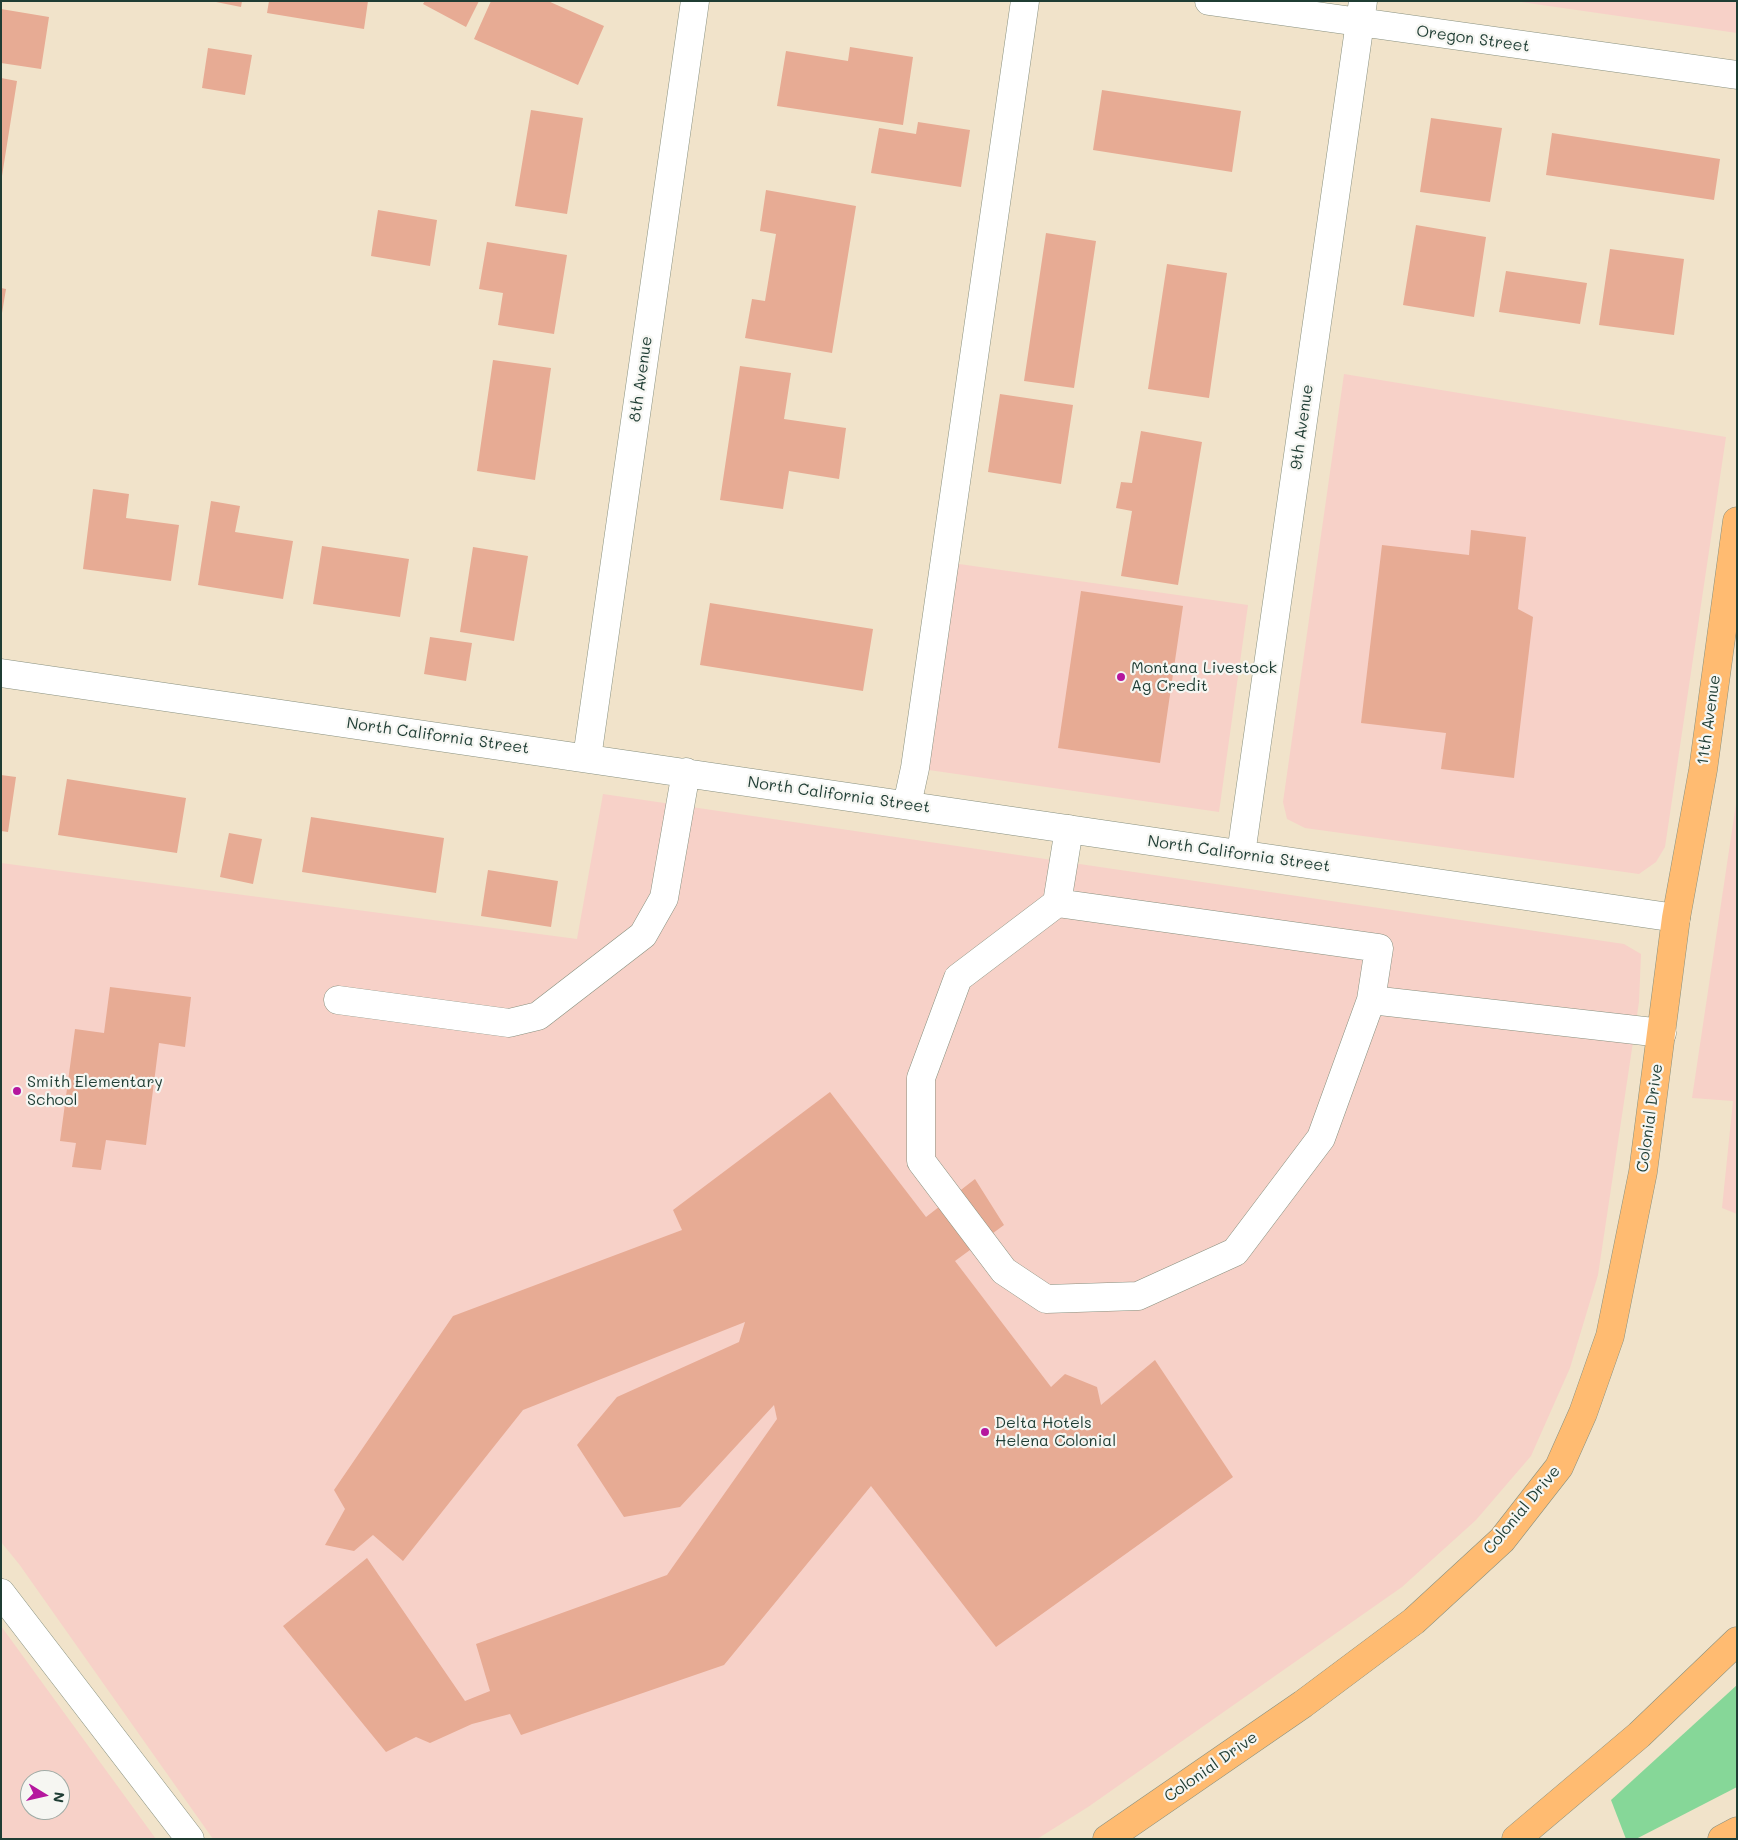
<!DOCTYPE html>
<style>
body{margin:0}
#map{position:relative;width:1738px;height:1840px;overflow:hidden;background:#f1e3ca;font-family:Mali,sans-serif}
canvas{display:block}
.frame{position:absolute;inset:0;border:2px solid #1f3d34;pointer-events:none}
.north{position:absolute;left:20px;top:1770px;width:50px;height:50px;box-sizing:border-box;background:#f6f6f2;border:1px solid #a0aca6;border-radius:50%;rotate:99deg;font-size:14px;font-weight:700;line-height:20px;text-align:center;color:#1f3d34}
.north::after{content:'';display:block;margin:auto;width:18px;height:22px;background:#b5179e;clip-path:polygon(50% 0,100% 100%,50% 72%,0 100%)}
</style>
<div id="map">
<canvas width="1738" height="1840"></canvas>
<div class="frame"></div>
<div class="north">N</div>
</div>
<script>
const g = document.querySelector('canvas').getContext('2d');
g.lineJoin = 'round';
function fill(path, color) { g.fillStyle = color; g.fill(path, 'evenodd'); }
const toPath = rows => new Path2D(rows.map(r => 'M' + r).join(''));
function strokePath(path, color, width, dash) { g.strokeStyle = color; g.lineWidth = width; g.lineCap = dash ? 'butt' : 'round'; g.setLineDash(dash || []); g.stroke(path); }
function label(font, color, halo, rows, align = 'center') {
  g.font = font + ' Mali,sans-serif'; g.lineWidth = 4.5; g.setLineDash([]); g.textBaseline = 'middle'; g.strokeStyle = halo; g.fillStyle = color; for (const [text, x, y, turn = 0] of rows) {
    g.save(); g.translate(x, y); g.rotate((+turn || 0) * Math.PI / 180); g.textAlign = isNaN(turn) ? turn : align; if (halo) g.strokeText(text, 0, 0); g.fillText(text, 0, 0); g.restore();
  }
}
const built = toPath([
 [1514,1,1737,1,1737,33],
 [1344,374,1726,437,1665,847,1656,862,1639,874,1305,828,1287,819,1283,802],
 [945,562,1248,605,1219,812,915,768],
 [603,794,1624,944,1641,954,1639,1002,1598,1275,1570,1368,1531,1456,1476,1520,1402,1587,1088,1807,1037,1839,213,1839,19,1564,1,1542,1,863,577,939],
 [1737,797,1737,1214,1722,1208,1733,1101,1692,1098],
 [1,1626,156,1839,1,1839],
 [30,1780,60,1780,60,1810,30,1810]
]);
const green = toPath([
 [1737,1685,1737,1787,1636,1839,1626,1839,1611,1800]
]);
const building = toPath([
 [211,1,242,1,241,7],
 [269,1,368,1,364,29,267,13],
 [425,1,479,1,466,27,423,4],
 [491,1,548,1,604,26,578,85,474,39],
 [1,9,49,17,41,69,1,63],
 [850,47,913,57,903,125,777,106,786,51,848,61],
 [208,48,252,55,245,95,202,88],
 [1,78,17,81,2,176,1,176],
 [1102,90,1241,111,1232,172,1093,150],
 [531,110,583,118,567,214,515,206],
 [1431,118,1502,128,1490,202,1420,192],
 [918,122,970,130,961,187,871,173,879,128,916,134],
 [1552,133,1720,159,1714,200,1546,175],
 [766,190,856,206,832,353,745,338,752,299,765,301,776,234,760,231],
 [378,210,437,220,430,266,371,256],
 [1416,225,1486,237,1474,317,1403,305],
 [1046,233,1096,241,1074,388,1024,381],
 [487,242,567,255,554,334,498,325,503,293,479,289],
 [1610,249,1684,259,1674,335,1599,325],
 [1167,264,1227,273,1209,398,1148,389],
 [1506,271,1587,283,1580,324,1499,312],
 [1,288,6,289,2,313,1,313],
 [493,360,551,368,535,480,477,471],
 [740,366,791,373,784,419,846,428,839,479,789,471,783,509,720,500],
 [1000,394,1073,405,1061,484,988,472],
 [1141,431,1202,442,1178,585,1121,576,1132,511,1116,508,1121,482,1132,483],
 [93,489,129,494,126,518,179,525,171,581,83,569],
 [211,501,240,506,235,532,293,541,283,599,198,585],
 [1471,530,1526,537,1518,609,1533,617,1514,778,1441,769,1446,733,1361,723,1382,545,1469,555],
 [322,546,409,559,400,617,313,604],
 [473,547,528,556,514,641,460,632],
 [1081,591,1183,606,1160,763,1058,748],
 [710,603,873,629,863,691,700,665],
 [430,637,472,643,466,681,424,674],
 [1,775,16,777,8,832,1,831],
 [67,779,186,798,177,853,58,835],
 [311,817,444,838,436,893,302,872],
 [229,833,262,839,253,884,220,877],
 [488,870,558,881,551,927,481,916],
 [110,987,191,997,185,1047,159,1043,146,1145,106,1140,101,1170,72,1167,76,1143,60,1141,75,1029,104,1033],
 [830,1092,926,1217,975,1179,1004,1225,955,1261,1051,1387,1065,1374,1097,1387,1101,1405,1155,1360,1233,1477,996,1647,871,1486,724,1665,521,1735,510,1714,472,1724,430,1743,416,1737,386,1752,283,1626,367,1558,465,1701,490,1691,476,1644,667,1575,777,1419,774,1405,680,1507,624,1517,577,1445,617,1397,739,1342,745,1322,523,1410,403,1561,373,1535,354,1551,325,1545,345,1509,334,1490,453,1316,682,1230,673,1210]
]);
const minor = toPath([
 [1209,1,1737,75],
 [1,673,1676,918],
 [587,758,695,1],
 [907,805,915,768,1025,1],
 [1069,829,1057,903,958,978,921,1078,921,1161,1004,1271,1046,1299,1138,1296,1235,1252,1321,1138,1371,1000,1662,1033],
 [1241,854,1363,1],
 [1057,903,1379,948,1371,1000],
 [338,1000,509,1023,538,1016,643,935,664,898,686,772],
 [1,1593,190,1839]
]);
const major = toPath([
 [1107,1839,1303,1704,1414,1621,1502,1540,1559,1467,1583,1413,1610,1336,1643,1172,1676,918,1703,770,1737,521]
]);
const highway = toPath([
 [1516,1839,1639,1735,1737,1641],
 [1722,1839,1737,1831]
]);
const markers = [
 [1121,677,5,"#b5179e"],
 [17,1091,5,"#b5179e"],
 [985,1432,5,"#b5179e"]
];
const streetNames = [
 ["Oregon Street",1473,39,8],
 ["8th Avenue",641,379,-82],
 ["9th Avenue",1302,427,-82],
 ["11th Avenue",1709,720,-82],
 ["North California Street",438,736,8],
 ["North California Street",839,795,8],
 ["North California Street",1239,854,8],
 ["Colonial Drive",1650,1118,-82],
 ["Colonial Drive",1522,1510,-50],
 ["Colonial Drive",1211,1767,-35]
];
const poiNames = [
 ["Montana Livestock",1131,668],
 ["Ag Credit",1131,686],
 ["Smith Elementary",27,1082],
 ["School",27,1100],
 ["Delta Hotels",995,1423],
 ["Helena Colonial",995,1441]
];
fill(built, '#f7d1c8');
fill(green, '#86d798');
fill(building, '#e7ab94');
strokePath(minor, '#88907f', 29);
strokePath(major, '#88907f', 29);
strokePath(highway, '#88907f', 29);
strokePath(minor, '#fff', 28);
strokePath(major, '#ffbb71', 28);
strokePath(highway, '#ffbb71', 28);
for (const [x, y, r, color] of markers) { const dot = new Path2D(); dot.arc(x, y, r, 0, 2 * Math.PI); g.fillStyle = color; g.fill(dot); strokePath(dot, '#f6f6f2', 2); }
label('16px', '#1f3d34', '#f6f6f2', streetNames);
label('16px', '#1f3d34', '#f6f6f2', poiNames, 'left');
</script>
